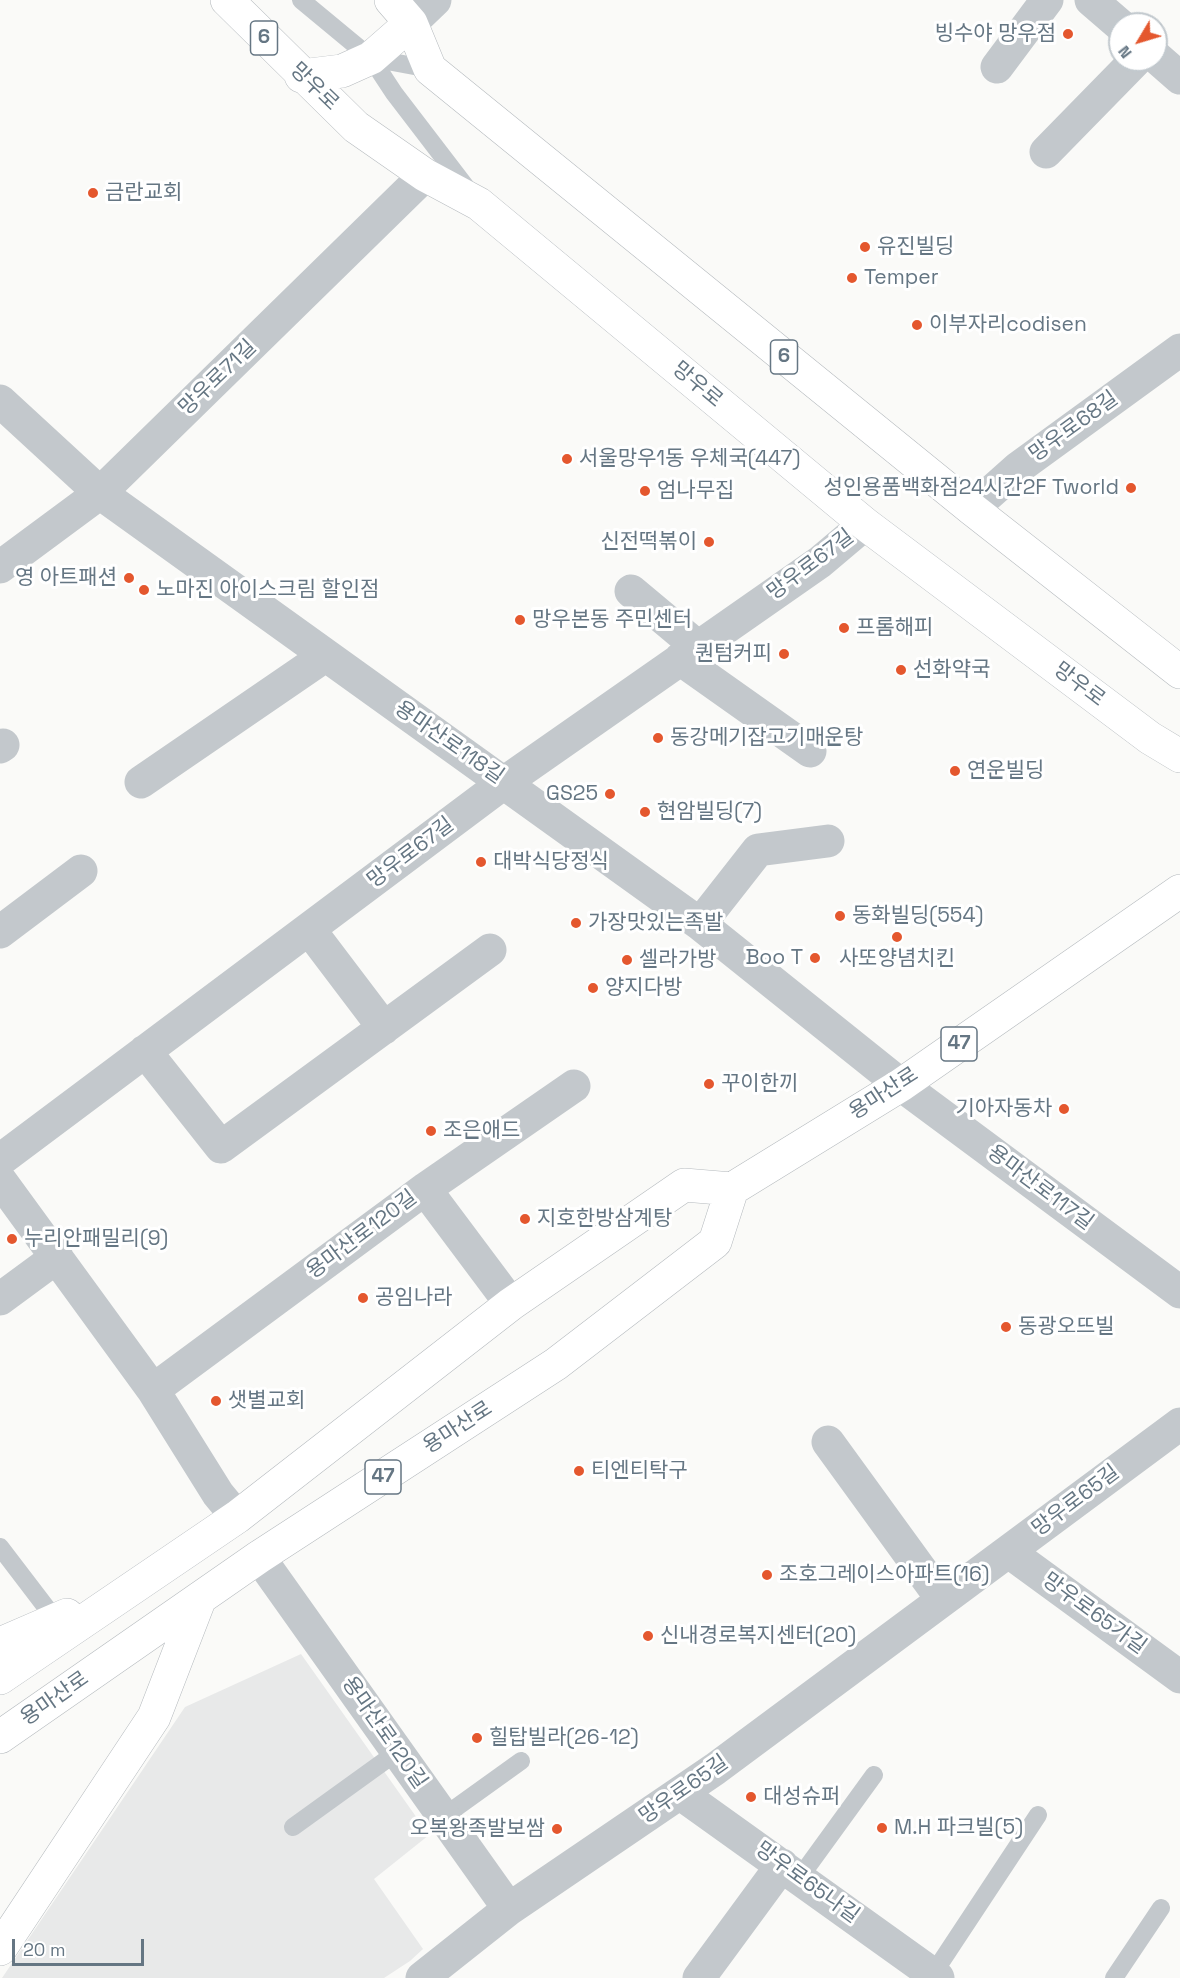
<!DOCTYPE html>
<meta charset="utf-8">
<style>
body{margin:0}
#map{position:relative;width:1180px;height:1978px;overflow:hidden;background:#fafaf8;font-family:"Space Grotesk",sans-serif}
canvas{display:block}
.north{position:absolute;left:1108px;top:12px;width:60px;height:60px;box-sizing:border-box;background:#fff;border:2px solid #c1c8cd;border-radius:50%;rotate:232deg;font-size:16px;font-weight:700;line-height:24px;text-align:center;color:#657683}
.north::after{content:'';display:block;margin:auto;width:21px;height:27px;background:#e4572e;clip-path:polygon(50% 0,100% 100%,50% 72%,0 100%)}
.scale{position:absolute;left:12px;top:1939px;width:132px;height:27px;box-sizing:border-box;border:3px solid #657683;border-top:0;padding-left:8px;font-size:18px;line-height:21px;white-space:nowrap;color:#657683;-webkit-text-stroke:4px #fff;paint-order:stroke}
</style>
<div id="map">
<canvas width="1180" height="1978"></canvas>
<div class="north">N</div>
<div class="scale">20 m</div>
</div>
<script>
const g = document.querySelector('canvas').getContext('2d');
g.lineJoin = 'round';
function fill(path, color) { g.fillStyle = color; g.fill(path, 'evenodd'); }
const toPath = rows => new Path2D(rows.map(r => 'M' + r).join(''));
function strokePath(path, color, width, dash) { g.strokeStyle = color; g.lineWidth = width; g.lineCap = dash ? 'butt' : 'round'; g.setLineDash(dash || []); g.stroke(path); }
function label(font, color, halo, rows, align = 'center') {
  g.font = font + ' "Space Grotesk","Noto Sans KR",sans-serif'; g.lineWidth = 6; g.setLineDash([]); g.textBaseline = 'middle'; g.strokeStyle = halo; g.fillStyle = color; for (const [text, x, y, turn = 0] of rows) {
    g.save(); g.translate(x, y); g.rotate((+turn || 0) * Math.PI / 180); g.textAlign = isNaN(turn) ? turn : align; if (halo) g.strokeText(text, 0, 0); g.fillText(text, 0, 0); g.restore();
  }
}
const built = toPath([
 [301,1654,429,1835,374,1879,423,1949,410,1961,384,1978,2,1978,185,1707]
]);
const lane = toPath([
 [301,0,371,58,394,93,469,191],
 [371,58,430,69],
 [0,1547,55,1619],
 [443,1817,521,1761],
 [293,1827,397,1752],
 [800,1877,874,1775],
 [933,1974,1038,1815],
 [1114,1978,1161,1908]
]);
const street = toPath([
 [1091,0,1120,25],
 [411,23,435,0],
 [1156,57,1180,78],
 [997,67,1047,0],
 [1046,152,1136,60],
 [0,401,100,493,700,924,901,1085,1180,1292],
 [972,509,1018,468,1180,350],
 [0,567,100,493,425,175],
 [631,591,698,647],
 [680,659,810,751],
 [0,747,3,745],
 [141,782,325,656],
 [700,924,758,850,828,841],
 [309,929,384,1028],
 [0,932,81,871],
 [145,1051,221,1147,490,950],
 [0,1160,505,782,820,562,865,524],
 [0,1180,153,1390,218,1494,237,1517],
 [425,1189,511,1304],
 [0,1299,57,1257],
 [153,1390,425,1189,574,1086],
 [828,1442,942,1599],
 [1009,1552,1180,1677],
 [259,1557,509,1909],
 [681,1794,938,1978],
 [422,1978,509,1909,715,1769,1180,1424],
 [699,1978,782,1865]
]);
const primary = toPath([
 [227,0,356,127,425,175,479,204,865,524,1150,738,1180,756],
 [391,0,411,23,430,69,972,509,1180,672],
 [301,76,342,71,371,58,411,23],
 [0,1644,67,1615],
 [0,1678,237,1517,511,1304,684,1185,732,1189,901,1085,1180,891],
 [0,1737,259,1557,556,1364,715,1242,732,1189],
 [0,1949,154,1717,200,1598]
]);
const markers = [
 [1068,34,6,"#e4572e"],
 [93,193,6,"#e4572e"],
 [865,247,6,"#e4572e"],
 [852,278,6,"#e4572e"],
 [917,325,6,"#e4572e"],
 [567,459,6,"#e4572e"],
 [1131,488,6,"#e4572e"],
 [645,491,6,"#e4572e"],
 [709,542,6,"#e4572e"],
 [129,578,6,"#e4572e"],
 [144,590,6,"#e4572e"],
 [520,620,6,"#e4572e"],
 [844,628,6,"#e4572e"],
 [784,654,6,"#e4572e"],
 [901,670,6,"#e4572e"],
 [658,738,6,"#e4572e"],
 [955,771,6,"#e4572e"],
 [610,794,6,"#e4572e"],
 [645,812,6,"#e4572e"],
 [481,862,6,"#e4572e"],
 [840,916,6,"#e4572e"],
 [576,923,6,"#e4572e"],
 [897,937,6,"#e4572e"],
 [815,958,6,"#e4572e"],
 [627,960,6,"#e4572e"],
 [593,988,6,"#e4572e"],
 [709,1084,6,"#e4572e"],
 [1064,1109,6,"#e4572e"],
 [431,1131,6,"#e4572e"],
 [525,1219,6,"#e4572e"],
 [12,1239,6,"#e4572e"],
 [363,1298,6,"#e4572e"],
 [1006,1327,6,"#e4572e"],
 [216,1401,6,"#e4572e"],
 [579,1471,6,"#e4572e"],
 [767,1575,6,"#e4572e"],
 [648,1636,6,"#e4572e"],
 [477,1738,6,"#e4572e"],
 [751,1797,6,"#e4572e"],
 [882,1828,6,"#e4572e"],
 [557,1829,6,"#e4572e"]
];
const shields = [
 [264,38,27],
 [784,357,27],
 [959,1044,36],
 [383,1477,36]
];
const shieldNames = [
 ["6",264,38],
 ["6",784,357],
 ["47",959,1044],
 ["47",383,1477]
];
const poiNames = [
 ["빙수야 망우점",1056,34,"right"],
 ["금란교회",105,193],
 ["유진빌딩",877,247],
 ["Temper",864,278],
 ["이부자리codisen",929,325],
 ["서울망우1동 우체국(447)",579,459],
 ["성인용품백화점24시간2F Tworld",1119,488,"right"],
 ["엄나무집",657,491],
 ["신전떡볶이",697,542,"right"],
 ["영 아트패션",117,578,"right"],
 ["노마진 아이스크림 할인점",156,590],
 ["망우본동 주민센터",532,620],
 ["프롬해피",856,628],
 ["퀀텀커피",772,654,"right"],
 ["선화약국",913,670],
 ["동강메기잡고기매운탕",670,738],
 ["연운빌딩",967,771],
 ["GS25",598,794,"right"],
 ["현암빌딩(7)",657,812],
 ["대박식당정식",493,862],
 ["동화빌딩(554)",852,916],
 ["가장맛있는족발",588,923],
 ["Boo T",803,958,"right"],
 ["사또양념치킨",897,959,"center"],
 ["셀라가방",639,960],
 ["양지다방",605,988],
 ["꾸이한끼",721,1084],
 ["기아자동차",1052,1109,"right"],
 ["조은애드",443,1131],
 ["지호한방삼계탕",537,1219],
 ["누리안패밀리(9)",24,1239],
 ["공임나라",375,1298],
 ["동광오뜨빌",1018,1327],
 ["샛별교회",228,1401],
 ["티엔티탁구",591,1471],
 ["조호그레이스아파트(16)",779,1575],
 ["신내경로복지센터(20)",660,1636],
 ["힐탑빌라(26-12)",489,1738],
 ["대성슈퍼",763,1797],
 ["M.H 파크빌(5)",894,1828],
 ["오복왕족발보쌈",545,1829,"right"]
];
const streetNames = [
 ["망우로",314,87,44],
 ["망우로71길",218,378,-44],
 ["망우로",697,385,40],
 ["망우로68길",1074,427,-36],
 ["망우로67길",811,565,-37],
 ["망우로",1079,685,37],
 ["용마산로118길",449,743,35],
 ["망우로67길",411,853,-37],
 ["용마산로",884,1094,-33],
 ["용마산로117길",1040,1188,37],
 ["용마산로120길",362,1235,-37],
 ["용마산로",458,1428,-33],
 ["망우로65길",1076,1501,-37],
 ["망우로65가길",1094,1614,36],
 ["용마산로",55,1699,-35],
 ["용마산로120길",384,1733,55],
 ["망우로65길",684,1790,-35],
 ["망우로65나길",807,1883,36]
];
fill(built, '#e8e9e9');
strokePath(primary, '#b5babe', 34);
strokePath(lane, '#c3c8cc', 18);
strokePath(street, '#c3c8cc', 33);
strokePath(primary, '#fff', 33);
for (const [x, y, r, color] of markers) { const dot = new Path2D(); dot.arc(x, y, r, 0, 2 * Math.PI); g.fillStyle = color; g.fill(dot); strokePath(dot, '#fff', 2); }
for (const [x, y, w] of shields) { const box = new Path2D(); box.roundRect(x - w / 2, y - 17, w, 34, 4.5); g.fillStyle = '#fff'; g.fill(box); strokePath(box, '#657683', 1.5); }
label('bold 20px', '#657683', null, shieldNames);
label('21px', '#657683', '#fff', poiNames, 'left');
label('21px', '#657683', '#fff', streetNames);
</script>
